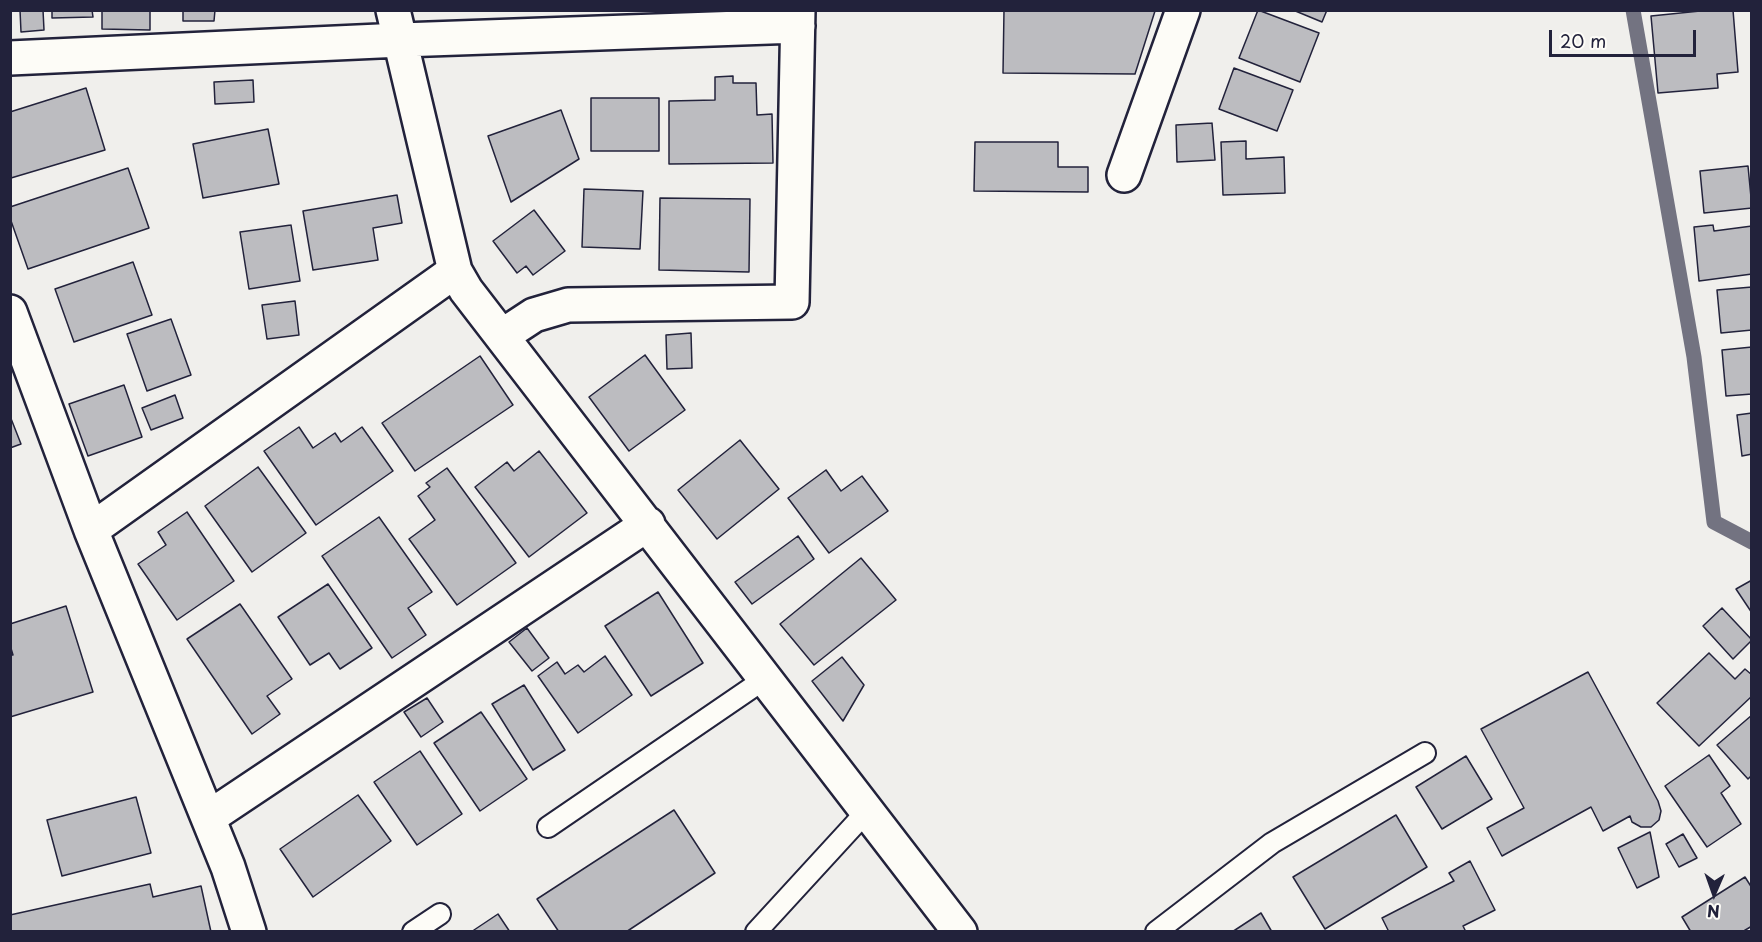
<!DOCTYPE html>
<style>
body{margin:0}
#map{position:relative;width:1762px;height:942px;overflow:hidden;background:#f0efec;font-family:"Playpen Sans",sans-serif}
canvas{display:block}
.frame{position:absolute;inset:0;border:12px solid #22223b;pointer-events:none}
.north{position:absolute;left:1684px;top:864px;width:60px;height:60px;-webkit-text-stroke:4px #fdfcf7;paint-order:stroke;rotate:182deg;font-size:16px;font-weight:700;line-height:24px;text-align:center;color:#22223b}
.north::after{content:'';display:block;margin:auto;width:21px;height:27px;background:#22223b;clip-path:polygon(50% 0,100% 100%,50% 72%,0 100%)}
.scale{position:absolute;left:1549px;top:30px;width:147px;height:27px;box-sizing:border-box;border:3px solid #22223b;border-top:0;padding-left:8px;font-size:18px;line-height:21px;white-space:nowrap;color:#22223b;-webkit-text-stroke:4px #fdfcf7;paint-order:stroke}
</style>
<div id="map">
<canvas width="1762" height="942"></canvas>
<div class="frame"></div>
<div class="north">N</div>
<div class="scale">20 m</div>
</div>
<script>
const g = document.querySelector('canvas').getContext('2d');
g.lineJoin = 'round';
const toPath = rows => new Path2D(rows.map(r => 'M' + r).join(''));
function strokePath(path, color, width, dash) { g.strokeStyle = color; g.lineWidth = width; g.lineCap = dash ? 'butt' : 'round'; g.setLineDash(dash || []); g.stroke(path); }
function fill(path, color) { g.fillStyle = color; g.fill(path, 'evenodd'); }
const stream = toPath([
 [1633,10,1694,357,1714,522,1752,542]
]);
const building = toPath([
 [20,10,43,10,44,30,21,32,20,10],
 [52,10,92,10,93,17,52,18,52,10],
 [102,10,150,10,150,30,102,29,102,10],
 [183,10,215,10,214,21,183,21,183,10],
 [1004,10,1096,10,1155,11,1135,74,1003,73,1004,10],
 [1258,10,1319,33,1300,82,1239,58,1258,10],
 [1293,10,1327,10,1322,22,1293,10],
 [1710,10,1733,10,1738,72,1717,74,1718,88,1658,93,1651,16,1710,10],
 [1234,68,1293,90,1277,131,1219,109,1234,68],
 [733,76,733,83,756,83,757,115,772,114,773,163,669,164,669,101,715,100,715,77,733,76],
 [253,80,254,102,215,104,214,82,253,80],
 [86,88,105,150,11,178,10,112,86,88],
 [591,98,659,98,659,151,591,151,591,98],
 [561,110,579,159,511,202,488,136,561,110],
 [1212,123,1215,160,1177,162,1176,125,1212,123],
 [268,129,279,184,203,198,193,144,268,129],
 [1246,141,1246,159,1284,157,1285,193,1223,195,1221,142,1246,141],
 [975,142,1058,142,1058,167,1088,167,1088,192,974,191,975,142],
 [1748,166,1752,208,1704,213,1700,171,1748,166],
 [128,168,149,228,28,269,10,218,10,207,128,168],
 [584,189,643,191,640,249,582,247,584,189],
 [397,195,402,223,373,228,378,260,313,270,303,211,397,195],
 [660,198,750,199,749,272,659,270,660,198],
 [534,210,565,251,533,275,526,266,517,273,493,241,534,210],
 [291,225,300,281,249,289,240,232,291,225],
 [1713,225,1714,231,1752,226,1752,274,1699,281,1694,227,1713,225],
 [133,262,152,315,74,342,55,289,133,262],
 [1752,287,1752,330,1721,333,1717,290,1752,287],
 [295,301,299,335,267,339,262,305,295,301],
 [171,319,191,375,147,391,127,334,171,319],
 [691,333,692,368,667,369,666,335,691,333],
 [1752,347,1752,394,1726,396,1722,350,1752,347],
 [645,355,685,410,629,451,589,397,645,355],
 [480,356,513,405,415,471,382,423,480,356],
 [124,385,142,437,88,456,69,404,124,385],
 [175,395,183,418,151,430,142,408,175,395],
 [1752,413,1752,454,1742,456,1737,415,1752,413],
 [10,416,21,444,10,448,10,416],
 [299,427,313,448,335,433,341,442,362,427,393,471,316,525,264,451,299,427],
 [740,440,779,489,717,539,678,490,740,440],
 [539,451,587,513,529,557,475,487,507,462,514,471,539,451],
 [258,467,306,533,252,572,205,506,258,467],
 [447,468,516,563,457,605,409,539,435,520,418,496,430,487,426,483,447,468],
 [826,470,841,491,862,476,888,511,829,553,788,498,826,470],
 [187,512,234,581,177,620,138,564,166,545,158,532,187,512],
 [379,517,432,592,408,608,426,635,392,658,322,556,379,517],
 [798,536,814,559,752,604,735,582,798,536],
 [861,558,896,600,814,665,780,624,861,558],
 [1752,580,1752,613,1736,589,1752,580],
 [328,584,372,648,340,669,329,653,310,665,278,617,328,584],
 [658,592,703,663,651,696,605,626,658,592],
 [240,604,292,679,267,696,280,714,252,734,187,639,240,604],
 [66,606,93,692,10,717,10,655,13,655,10,645,10,624,66,606],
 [1722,608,1752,640,1733,659,1703,626,1722,608],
 [527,628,549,658,532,671,509,642,527,628],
 [1709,653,1735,679,1745,669,1752,675,1752,696,1699,746,1657,703,1709,653],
 [605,656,632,695,578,733,538,676,557,662,565,674,578,665,584,672,605,656],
 [842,657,864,685,843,721,812,681,842,657],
 [1588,672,1658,801,1661,811,1659,820,1651,827,1641,827,1632,822,1630,816,1603,831,1591,807,1502,856,1487,828,1524,808,1481,729,1588,672],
 [524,685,565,750,533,770,492,704,524,685],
 [427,698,443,722,421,737,404,712,427,698],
 [481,712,527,779,480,811,434,743,481,712],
 [1752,715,1752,775,1748,779,1717,745,1752,715],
 [420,751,462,814,417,845,374,782,420,751],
 [1709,755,1730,786,1721,793,1741,824,1707,847,1665,786,1709,755],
 [1466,756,1492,799,1442,829,1416,787,1466,756],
 [358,795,391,841,313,897,280,849,358,795],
 [136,797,151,853,62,876,47,820,136,797],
 [674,810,715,873,626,932,559,932,537,899,674,810],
 [1396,815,1427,867,1325,929,1293,877,1396,815],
 [1650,832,1659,877,1637,888,1618,848,1650,832],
 [1683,834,1697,858,1679,867,1666,844,1683,834],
 [1470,861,1495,910,1463,926,1466,932,1389,932,1382,918,1454,881,1449,873,1470,861],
 [1745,877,1752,888,1752,926,1742,932,1691,932,1682,917,1745,877],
 [150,884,153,897,201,886,211,932,10,932,10,915,150,884],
 [1261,913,1272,932,1232,932,1261,913],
 [498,914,510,932,471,932,498,914]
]);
const service = toPath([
 [548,827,766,678],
 [413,932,440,914],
 [756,932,867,811],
 [1156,932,1272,843,1425,753]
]);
const minor = toPath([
 [393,10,455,271,466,290,960,932],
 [10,58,401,40,798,26],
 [1124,175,1183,10],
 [10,312,91,530,228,867,249,932],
 [502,336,534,315,568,305,792,302,798,10],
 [91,530,455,271],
 [208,818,648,524]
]);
strokePath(stream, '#737381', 15);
fill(building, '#bcbcc0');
strokePath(building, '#22223b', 1.5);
strokePath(service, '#22223b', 24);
strokePath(minor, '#22223b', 38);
strokePath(service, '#fdfcf7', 20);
strokePath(minor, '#fdfcf7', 33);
</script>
